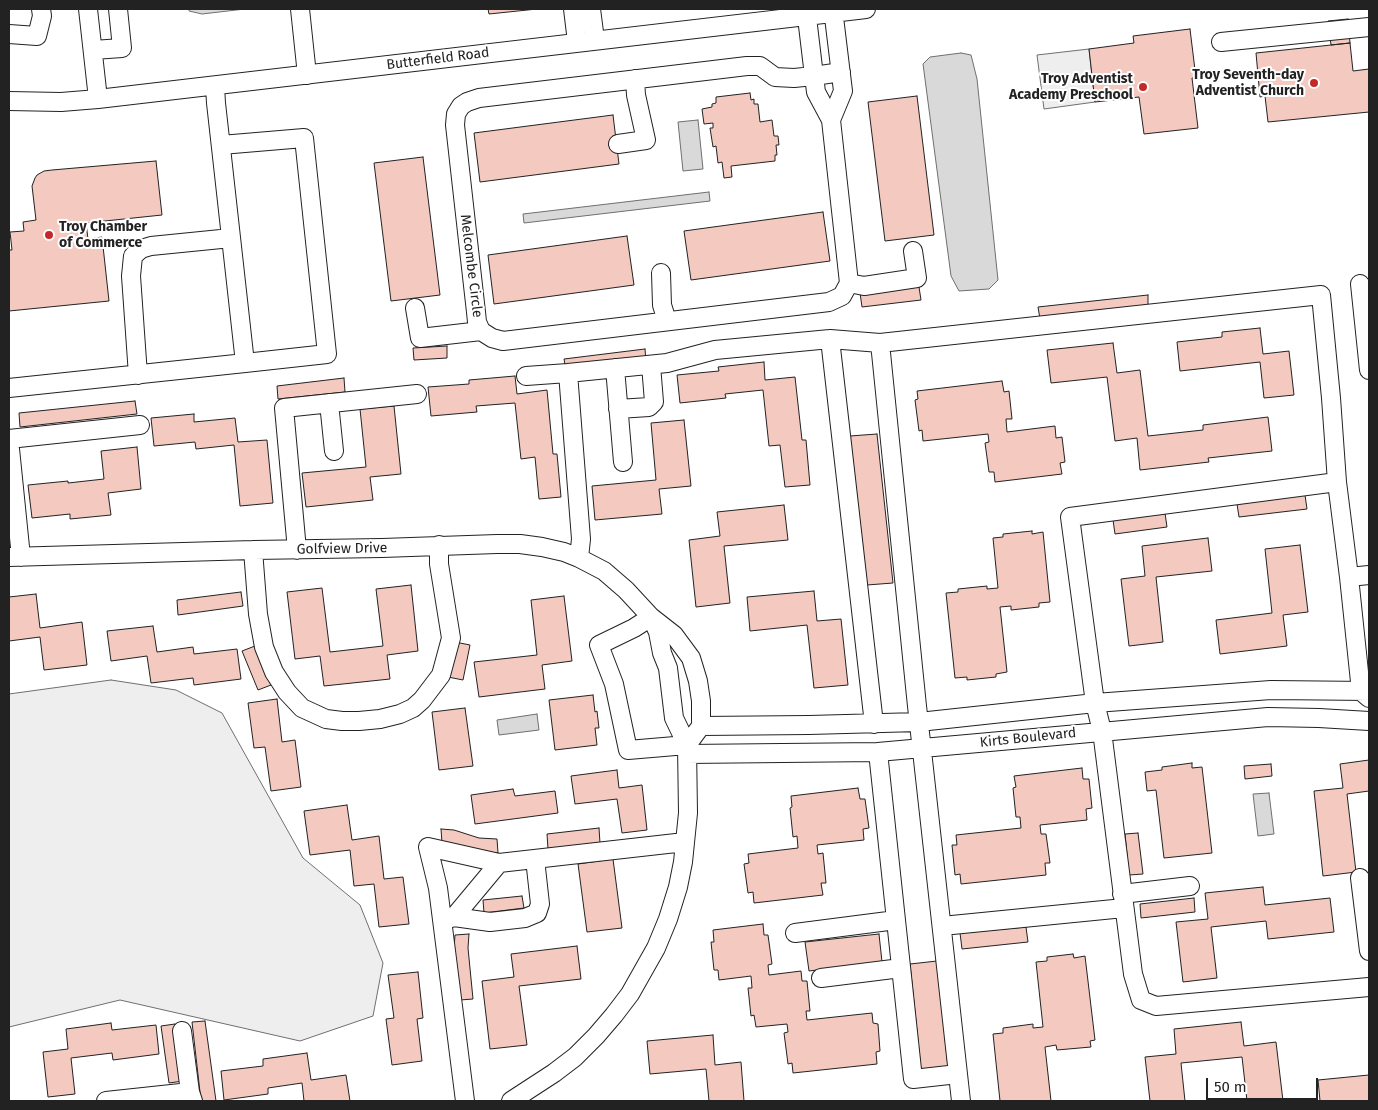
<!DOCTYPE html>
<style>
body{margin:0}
#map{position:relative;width:1378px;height:1110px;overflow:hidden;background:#fff;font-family:"Fira Sans",sans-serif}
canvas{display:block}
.frame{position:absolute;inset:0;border:10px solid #222;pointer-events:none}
.scale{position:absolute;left:1206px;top:1078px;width:112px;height:22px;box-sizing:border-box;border:2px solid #222;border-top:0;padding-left:6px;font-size:15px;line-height:18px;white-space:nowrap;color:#222;-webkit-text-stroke:4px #fff;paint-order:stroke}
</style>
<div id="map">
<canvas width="1378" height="1110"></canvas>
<div class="frame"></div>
<div class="scale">50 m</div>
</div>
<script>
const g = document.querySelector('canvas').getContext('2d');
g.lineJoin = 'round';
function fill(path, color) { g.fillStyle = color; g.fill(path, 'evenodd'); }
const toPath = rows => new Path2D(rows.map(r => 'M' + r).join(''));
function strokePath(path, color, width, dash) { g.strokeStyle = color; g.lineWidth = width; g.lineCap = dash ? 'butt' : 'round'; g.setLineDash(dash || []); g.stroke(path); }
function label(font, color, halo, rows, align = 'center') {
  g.font = font + ' "Fira Sans",sans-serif'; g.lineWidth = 4; g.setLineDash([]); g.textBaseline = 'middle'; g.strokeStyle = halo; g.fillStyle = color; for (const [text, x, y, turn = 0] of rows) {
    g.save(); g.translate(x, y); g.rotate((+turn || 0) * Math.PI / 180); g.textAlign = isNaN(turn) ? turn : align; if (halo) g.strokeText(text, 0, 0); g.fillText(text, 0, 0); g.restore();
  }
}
const green = toPath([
 [1089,49,1095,102,1044,109,1037,55,1089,49],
 [111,680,176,690,222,713,303,858,360,905,383,963,373,1016,300,1041,120,1000,9,1027,9,694,111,680]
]);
const water = toPath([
 [189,9,245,9,202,14,189,11,189,9],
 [961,53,971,55,977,79,998,280,989,289,959,291,951,276,923,64,930,57,961,53],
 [698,120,703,169,683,171,678,122,698,120],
 [709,192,710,201,524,223,523,214,709,192],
 [537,714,539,730,499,735,497,720,537,714],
 [1269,793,1274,834,1258,836,1253,794,1269,793]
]);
const building = toPath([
 [488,9,537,9,489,14,488,9],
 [1348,19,1350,43,1331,45,1328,21,1348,19],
 [1190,29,1196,78,1192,78,1198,128,1144,134,1139,97,1095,102,1089,49,1134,43,1133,36,1190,29],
 [1350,43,1353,71,1369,69,1369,112,1268,122,1265,96,1260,97,1256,53,1350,43],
 [750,93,751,100,754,99,754,104,758,104,760,122,772,120,774,136,778,136,779,145,776,145,777,155,775,155,775,161,731,166,732,177,724,178,722,162,718,163,716,146,713,147,710,128,713,128,713,123,704,124,702,109,712,107,712,104,716,103,716,97,750,93],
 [917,96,934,235,885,241,868,102,917,96],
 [613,115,619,164,480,182,474,133,613,115],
 [423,157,440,295,391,301,374,163,423,157],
 [156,161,162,215,86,223,88,239,102,237,109,301,9,311,9,250,12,250,10,232,24,231,23,222,36,220,32,186,35,178,37,175,44,171,52,170,156,161],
 [823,212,830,261,691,280,684,231,823,212],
 [627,236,634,285,494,304,488,255,627,236],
 [919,287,921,300,862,307,860,293,919,287],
 [1148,295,1148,308,1040,319,1038,307,1148,295],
 [1260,328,1263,354,1289,351,1294,395,1264,398,1260,362,1180,371,1177,342,1222,337,1222,332,1260,328],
 [1113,343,1117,373,1140,370,1148,436,1203,430,1203,425,1268,417,1272,451,1208,458,1209,462,1140,470,1137,438,1115,441,1107,377,1051,383,1047,350,1113,343],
 [447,346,447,358,414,360,413,348,447,346],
 [645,349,646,362,566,370,564,359,645,349],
 [764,362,765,380,795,377,802,440,806,440,810,485,785,487,780,445,769,446,763,390,725,394,726,398,680,403,677,375,719,371,718,367,764,362],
 [515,376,517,394,547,390,553,454,557,454,561,497,539,499,535,457,521,459,515,403,476,406,477,412,431,416,428,387,469,384,469,380,515,376],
 [344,378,345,392,278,399,277,386,344,378],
 [1002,381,1004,392,1009,391,1012,419,1006,419,1007,432,1055,426,1056,438,1062,437,1065,462,1060,463,1062,474,995,482,994,472,989,472,985,443,989,442,988,434,923,441,922,430,919,431,915,400,918,399,917,391,1002,381],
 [135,401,137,414,20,427,19,413,135,401],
 [394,406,401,474,370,477,373,500,306,507,302,473,366,467,360,409,394,406],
 [194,414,194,422,235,418,238,442,267,440,273,503,240,506,234,445,196,449,195,442,154,446,151,418,194,414],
 [684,420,691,486,659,489,662,514,595,520,592,486,656,480,651,423,684,420],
 [877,434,893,583,867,585,850,436,877,434],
 [137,447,141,489,108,493,111,515,70,519,70,514,32,518,28,485,68,481,68,483,104,479,101,451,137,447],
 [1305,495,1307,509,1239,517,1237,504,1305,495],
 [784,505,788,540,724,546,730,603,696,607,689,540,720,536,717,512,784,505],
 [1165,513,1167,527,1115,534,1113,520,1165,513],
 [1032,531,1032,534,1043,532,1050,602,1039,603,1039,607,1011,610,1011,606,1000,607,1007,672,996,674,996,677,967,680,967,677,955,678,946,593,958,592,958,589,987,586,987,589,998,588,993,538,1003,537,1003,534,1032,531],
 [1208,538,1212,571,1156,577,1163,642,1129,646,1121,579,1145,576,1142,546,1208,538],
 [1300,545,1308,612,1283,615,1287,646,1220,654,1216,620,1272,613,1265,549,1300,545],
 [411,585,418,651,387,655,390,679,324,686,320,656,295,659,287,592,322,588,330,652,383,646,376,589,411,585],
 [814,591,817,621,841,619,848,685,814,688,807,625,750,631,747,597,814,591],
 [241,592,243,606,178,615,177,600,241,592],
 [36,594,40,628,82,622,87,665,44,670,40,637,9,641,9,597,36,594],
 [564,596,572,661,542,665,545,689,479,697,474,662,537,655,531,600,564,596],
 [153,626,157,652,193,647,194,654,237,649,241,679,194,685,193,678,151,683,147,656,111,661,107,631,153,626],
 [455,642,470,645,463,680,448,677,455,642],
 [255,646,271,685,258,690,242,651,255,646],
 [593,695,595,712,597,711,599,728,595,728,597,745,555,750,549,700,593,695],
 [277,699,282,742,295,740,301,787,271,791,265,747,254,748,248,703,277,699],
 [465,708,473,766,439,770,432,712,465,708],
 [1369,760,1369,791,1347,794,1356,872,1323,876,1314,791,1343,788,1340,764,1369,760],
 [1192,763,1192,768,1202,767,1212,853,1164,858,1156,790,1147,791,1145,772,1162,770,1162,767,1192,763],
 [1271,764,1272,776,1245,779,1244,766,1271,764],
 [1082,768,1083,779,1089,779,1092,808,1086,809,1087,820,1040,825,1041,834,1046,834,1050,863,1045,863,1046,875,961,884,960,874,955,875,952,845,957,845,956,835,1021,828,1020,817,1016,817,1013,788,1016,787,1014,776,1082,768],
 [617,770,619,788,642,785,647,830,622,833,617,799,575,804,571,776,617,770],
 [858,788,860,799,865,799,869,828,863,829,864,840,817,845,818,854,823,853,826,883,821,883,823,895,754,903,753,892,748,893,744,864,749,863,748,854,798,848,797,836,793,837,790,808,792,807,791,796,858,788],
 [513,789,515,796,555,791,558,813,475,824,471,795,513,789],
 [347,805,352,840,379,836,384,879,403,877,409,924,379,927,374,884,354,886,350,850,310,855,304,811,347,805],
 [599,828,600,843,548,849,547,834,599,828],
 [441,829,454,830,479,838,497,839,498,853,480,852,442,843,441,829],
 [1138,833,1143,874,1129,875,1125,834,1138,833],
 [613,859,622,928,587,932,578,864,613,859],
 [1263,887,1265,905,1330,898,1334,932,1268,939,1266,921,1211,927,1217,978,1183,982,1176,922,1208,919,1205,893,1263,887],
 [522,896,524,908,484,913,483,900,522,896],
 [1194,898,1195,912,1141,918,1140,904,1194,898],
 [763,924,764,935,768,935,772,964,768,965,769,975,801,971,802,981,807,981,810,1011,806,1011,807,1020,872,1013,873,1023,878,1024,880,1051,876,1052,877,1064,793,1073,792,1063,788,1064,784,1033,788,1032,787,1024,756,1027,754,1015,751,1016,748,988,752,988,751,976,719,980,718,970,714,970,711,942,714,942,713,930,763,924],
 [1026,927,1028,942,962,949,960,933,1026,927],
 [469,934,468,948,473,999,460,1000,454,948,455,935,469,934],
 [879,934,882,962,809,971,805,942,879,934],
 [577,946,581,979,519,986,527,1045,490,1049,482,981,514,977,511,954,577,946],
 [1073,954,1074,958,1085,956,1095,1040,1090,1041,1091,1047,1057,1050,1056,1045,1045,1047,1051,1101,1000,1101,993,1034,1003,1033,1003,1028,1033,1024,1033,1028,1043,1027,1036,962,1047,961,1047,957,1073,954],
 [937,961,948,1067,921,1070,910,964,937,961],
 [418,972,423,1018,417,1019,422,1061,392,1065,386,1019,394,1018,388,975,418,972],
 [205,1021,216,1101,201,1101,192,1022,205,1021],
 [1241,1022,1244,1046,1276,1042,1283,1101,1247,1101,1242,1057,1181,1063,1185,1101,1150,1101,1145,1057,1176,1054,1174,1029,1241,1022],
 [111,1023,112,1030,156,1025,159,1054,113,1060,112,1053,71,1058,75,1094,48,1097,43,1052,68,1049,66,1029,111,1023],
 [175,1024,183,1081,169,1083,161,1026,175,1024],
 [713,1035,715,1065,741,1062,744,1101,709,1101,706,1069,650,1074,647,1041,713,1035],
 [307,1053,311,1080,346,1075,350,1101,304,1101,302,1083,268,1088,268,1094,224,1100,221,1071,263,1066,263,1059,307,1053],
 [1369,1075,1369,1101,1320,1101,1318,1080,1369,1075]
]);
const minor = toPath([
 [88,9,98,99],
 [300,9,307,75],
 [573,9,577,42],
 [591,9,595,40],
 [806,9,814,76,816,92,831,120,849,283,842,296,829,302,503,341,492,338,481,331,477,322,476,312,455,125,456,114,461,106,467,102,479,98,747,66,760,66,775,77,794,78,814,76,841,72],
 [9,34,37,36,42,16,41,9],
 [1221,42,1369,27],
 [93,50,122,48,118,9],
 [9,101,61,102,98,99,866,9],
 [831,120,843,91,833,9],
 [618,144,646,140,636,95,635,79],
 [221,145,304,138,327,354,245,363],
 [661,273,662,305,667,321],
 [849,283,864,286,917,278,913,251],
 [1360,284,1369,370],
 [415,308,420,338,481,331],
 [830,339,874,724],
 [880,343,917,706,961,1101],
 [615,368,623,462],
 [138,375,131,276,133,256,141,249,151,246,231,238],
 [526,376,568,373],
 [9,388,245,363,216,103,215,86],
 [329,403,334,451],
 [618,409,649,407,654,402,651,365],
 [9,439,140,425],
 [9,439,21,557],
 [1337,482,1070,517,1095,703,1102,731,1133,974,1141,1000,1156,1006,1369,987],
 [253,550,258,614,264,647,274,672,287,692,302,708,326,719,342,721,359,721,380,719,400,714,413,708,422,700,441,675,451,638,439,564,439,545],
 [297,550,284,408,417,394],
 [9,557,253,550,382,548,497,544,520,544,542,547,564,552,579,558,604,571,626,590,651,617,674,635,691,658,698,681,701,701,701,726,687,745],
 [579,558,581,539,568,373,667,363,715,350,830,339,880,343,1321,295,1331,398,1337,482,1349,577,1361,691,1369,698],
 [1349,577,1369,575],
 [651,617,634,628,599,645,614,684,628,750,687,745],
 [701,726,809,725,919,722,1095,703,1271,690,1369,691],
 [878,752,913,1079,958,1074],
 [687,754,878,752,1268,717,1319,718,1369,721],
 [1360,878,1369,951],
 [1122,894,1190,886],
 [454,917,490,922,525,918,537,913,540,904,535,859],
 [445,920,454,917,499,863],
 [942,926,1124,908],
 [795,933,896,920],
 [821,978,901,968],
 [182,1031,190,1092,193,1101],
 [106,1101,190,1092],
 [465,1101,438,888,428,847,499,863,685,842],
 [511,1101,554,1073,575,1057,596,1036,614,1015,630,994,656,948,668,919,678,887,683,862,688,813,687,745,674,718,668,668,662,653,658,632,651,617]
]);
const markers = [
 [1314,83,5,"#c62828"],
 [1143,87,5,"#c62828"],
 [49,235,5,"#c62828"]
];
const streetNames = [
 ["Butterfield Road",438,59,-7],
 ["Melcombe Circle",471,266,83],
 ["Golfview Drive",342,549,-1],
 ["Kirts Boulevard",1028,738,-6]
];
const poiNames = [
 ["Troy Seventh-day",1304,75],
 ["Adventist Church",1304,91],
 ["Troy Adventist",1133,79],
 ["Academy Preschool",1133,95],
 ["Troy Chamber",59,227,"left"],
 ["of Commerce",59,243,"left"]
];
fill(green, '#eee');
strokePath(green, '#6f6f6f', 1);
fill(water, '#d9d9d9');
strokePath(water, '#6f6f6f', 1);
fill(building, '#f3c9c0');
strokePath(building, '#222', 1);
strokePath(minor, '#222', 20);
strokePath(minor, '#fff', 18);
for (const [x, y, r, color] of markers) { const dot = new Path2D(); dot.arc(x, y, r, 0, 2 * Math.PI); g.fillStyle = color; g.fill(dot); strokePath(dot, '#fff', 2); }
label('14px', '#222', '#fff', streetNames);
label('bold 14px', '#222', '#fff', poiNames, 'right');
</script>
